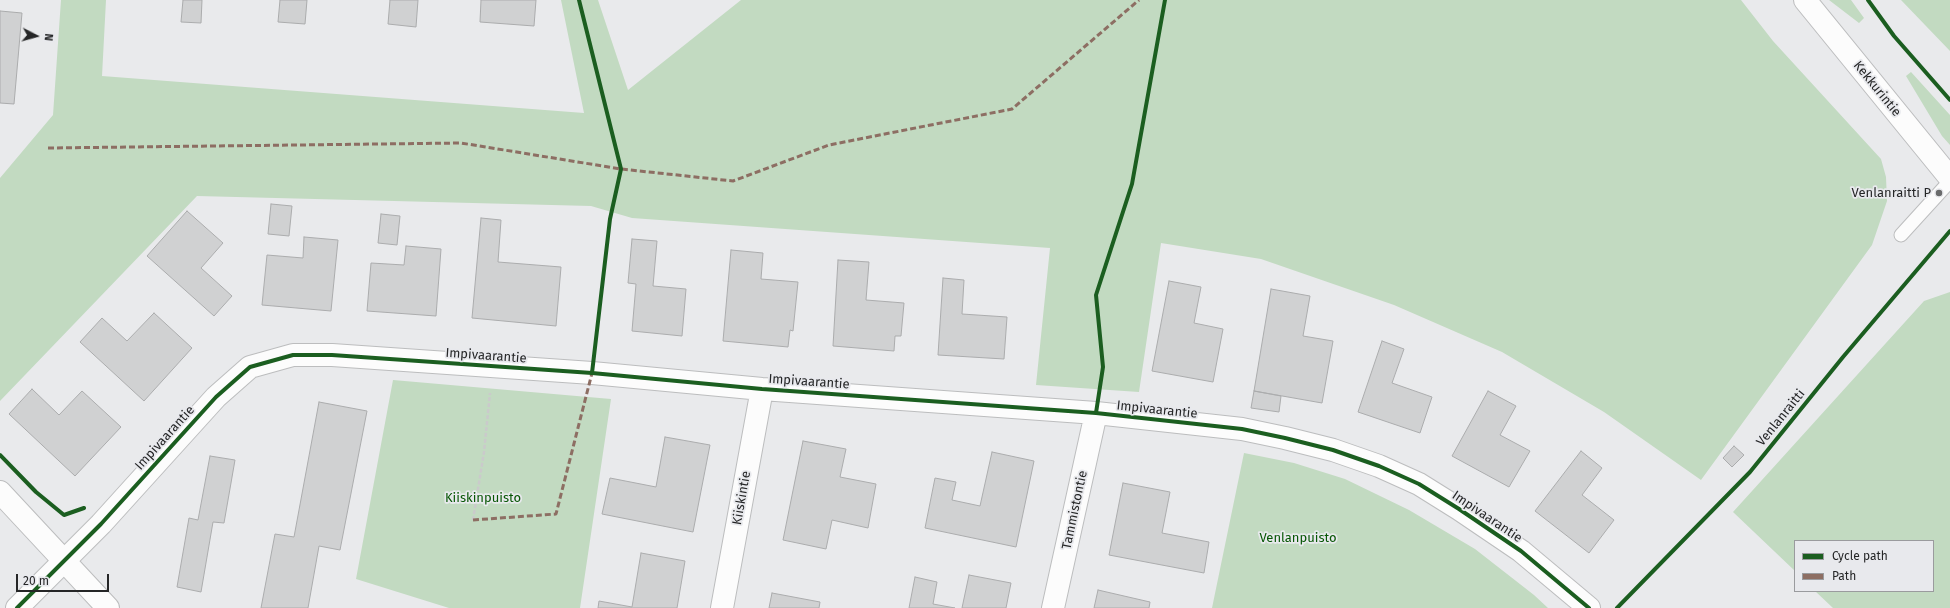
<!DOCTYPE html>
<style>
body{margin:0}
#map{position:relative;width:1950px;height:608px;overflow:hidden;background:#e9eaec;font-family:"Fira Sans",sans-serif}
canvas{display:block}
.legend{position:absolute;left:1794px;top:540px;width:140px;height:52px;box-sizing:border-box;background:#e8e9ed;border:1px solid #9a9b9e;margin:0;padding:5px 7px;list-style:none;font-size:12px;color:#252627}
.legend li{display:flex;align-items:center;gap:8px;height:20px}
.legend b{width:20px;border:1px solid #9a9b9e}
.north{position:absolute;left:16px;top:16px;width:40px;height:40px;-webkit-text-stroke:3px #e8e9ed;paint-order:stroke;rotate:96deg;font-size:11px;font-weight:700;line-height:16px;text-align:center;color:#252627}
.north::after{content:'';display:block;margin:auto;width:14px;height:18px;background:#252627;clip-path:polygon(50% 0,100% 100%,50% 72%,0 100%)}
.scale{position:absolute;left:16px;top:574px;width:93px;height:18px;box-sizing:border-box;border:2px solid #252627;border-top:0;padding-left:5px;font-size:12px;line-height:14px;white-space:nowrap;color:#252627;-webkit-text-stroke:3px #e8e9ed;paint-order:stroke}
</style>
<div id="map">
<canvas width="1950" height="608"></canvas>
<ul class="legend">
<li><b style="height:5px;background:#1b5e20"></b>Cycle path</li>
<li><b style="height:5px;background:#8d6e63"></b>Path</li>
</ul>
<div class="north">N</div>
<div class="scale">20 m</div>
</div>
<script>
const g = document.querySelector('canvas').getContext('2d');
g.lineJoin = 'round';
function fill(path, color) { g.fillStyle = color; g.fill(path, 'evenodd'); }
const toPath = rows => new Path2D(rows.map(r => 'M' + r).join(''));
function strokePath(path, color, width, dash) { g.strokeStyle = color; g.lineWidth = width; g.lineCap = dash ? 'butt' : 'round'; g.setLineDash(dash || []); g.stroke(path); }
function label(font, color, halo, rows, align = 'center') {
  g.font = font + ' "Fira Sans",sans-serif'; g.lineWidth = 3.5; g.setLineDash([]); g.textBaseline = 'middle'; g.strokeStyle = halo; g.fillStyle = color; for (const [text, x, y, turn = 0] of rows) {
    g.save(); g.translate(x, y); g.rotate((+turn || 0) * Math.PI / 180); g.textAlign = isNaN(turn) ? turn : align; if (halo) g.strokeText(text, 0, 0); g.fillText(text, 0, 0); g.restore();
  }
}
const green = toPath([
 [61,0,106,0,102,76,584,113,561,0,598,0,628,90,741,0,1741,0,1773,41,1881,159,1886,177,1887,201,1872,245,1701,480,1604,412,1502,352,1394,305,1261,259,1161,243,1139,392,1036,385,1050,248,632,218,591,206,197,196,0,401,0,178,53,115],
 [1829,0,1851,0,1864,18,1859,23],
 [1901,0,1950,0,1950,51],
 [1911,72,1950,115,1950,145,1942,136,1906,76],
 [1950,292,1950,608,1833,608,1815,591,1933,591,1933,541,1795,541,1795,571,1733,512,1924,301],
 [393,380,611,399,580,608,449,608,356,579],
 [1244,453,1294,463,1345,479,1409,510,1475,549,1534,595,1548,608,1212,608]
]);
const building = toPath([
 [183,0,202,0,201,23,181,22,183,0],
 [280,0,307,0,305,24,278,22,280,0],
 [390,0,418,0,416,27,388,24,390,0],
 [481,0,536,0,534,26,480,22,481,0],
 [0,11,22,13,14,104,0,103,0,11],
 [271,204,292,206,289,236,268,234,271,204],
 [187,211,223,243,201,268,232,296,214,316,147,256,187,211],
 [381,214,400,216,397,245,378,243,381,214],
 [481,218,501,220,498,262,561,267,556,326,472,318,481,218],
 [304,237,338,240,331,311,262,305,267,255,303,258,304,237],
 [632,239,657,241,653,286,686,289,682,336,632,331,636,284,628,283,632,239],
 [406,246,441,249,436,316,367,311,371,263,404,265,406,246],
 [731,250,763,253,761,279,798,282,793,331,790,330,788,347,723,341,731,250],
 [838,260,869,262,866,300,904,303,901,336,895,336,894,351,833,346,838,260],
 [943,278,964,280,962,314,1007,317,1004,359,938,355,943,278],
 [1169,281,1201,287,1194,323,1223,329,1213,382,1152,371,1169,281],
 [1271,289,1310,296,1303,336,1333,341,1322,403,1254,391,1271,289],
 [154,313,192,348,144,401,80,342,102,318,127,341,154,313],
 [1382,341,1404,349,1392,383,1432,397,1420,433,1358,412,1382,341],
 [32,389,59,415,82,391,121,427,75,476,9,414,32,389],
 [1254,391,1281,396,1279,412,1251,408,1254,391],
 [1488,391,1516,406,1500,435,1530,451,1509,487,1452,456,1488,391],
 [319,402,367,411,340,550,319,546,308,608,261,608,275,534,294,537,319,402],
 [665,437,710,445,693,532,602,514,610,478,656,487,665,437],
 [803,441,846,449,840,477,876,484,868,528,832,520,826,549,783,540,803,441],
 [1734,446,1744,455,1732,467,1723,458,1734,446],
 [1581,451,1602,468,1582,495,1614,520,1589,553,1535,511,1581,451],
 [992,452,1034,461,1016,547,925,528,935,478,956,482,952,500,980,506,992,452],
 [210,456,235,460,224,523,213,522,201,592,177,587,189,518,198,520,210,456],
 [1123,483,1170,492,1162,533,1209,542,1204,573,1109,555,1123,483],
 [641,553,685,561,677,608,598,608,599,601,632,607,641,553],
 [969,575,1011,583,1006,608,962,608,969,575],
 [915,577,937,582,933,604,955,608,909,608,915,577],
 [1098,590,1150,602,1149,608,1094,608,1098,590],
 [772,593,820,602,819,608,769,608,772,593]
]);
const path = toPath([
 [579,0,621,169,610,219,595,347],
 [1100,386,1103,367,1096,295,1132,184,1165,0],
 [473,520,484,452,490,393]
]);
const lane = toPath([
 [1901,235,1950,181]
]);
const street = toPath([
 [1805,0,1950,178],
 [17,608,101,524,216,397,250,367,293,355,332,355,592,373,762,389,1096,413,1242,429,1285,438,1333,450,1379,466,1419,484,1459,509,1521,551,1589,608],
 [722,608,762,389],
 [1053,608,1096,413]
]);
const secondary = toPath([
 [0,492,108,608]
]);
const quiet = toPath([
 [48,148,461,143,621,169,733,181,829,145,1012,109,1139,0],
 [473,520,556,514,592,373]
]);
const cycleway = toPath([
 [579,0,621,169,610,219,592,373],
 [1868,0,1894,36,1950,100],
 [1096,413,1103,367,1096,295,1132,184,1165,0],
 [0,455,36,492,64,515,84,508],
 [17,608,101,524,216,397,250,367,293,355,332,355,592,373,762,389,1096,413,1242,429,1285,438,1333,450,1379,466,1419,484,1459,509,1521,551,1589,608],
 [1617,608,1750,472,1843,357,1950,231]
]);
const markers = [
 [1939,193,4,"#6a6b6c"]
];
const streetNames = [
 ["Kekkurintie",1877,89,51],
 ["Impivaarantie",486,356,4],
 ["Impivaarantie",809,382,4],
 ["Impivaarantie",1157,410,6],
 ["Venlanraitti",1781,418,-51],
 ["Impivaarantie",165,438,-48],
 ["Kiiskintie",742,498,-80],
 ["Tammistontie",1075,510,-78],
 ["Impivaarantie",1487,517,34]
];
const poiNames = [
 ["Venlanraitti P",1931,193]
];
const parkNames = [
 ["Kiiskinpuisto",483,498],
 ["Venlanpuisto",1298,538]
];
fill(green, '#c2dac1');
fill(building, '#d0d1d2');
strokePath(building, '#abacad', 1);
strokePath(lane, '#bcbdbe', 15);
strokePath(street, '#bcbdbe', 24);
strokePath(secondary, '#bcbdbe', 24);
strokePath(path, '#cacacb', 2.5, [4, 2]);
strokePath(lane, '#fcfcfc', 13);
strokePath(street, '#fcfcfc', 22);
strokePath(secondary, '#fcfcfc', 22);
strokePath(quiet, '#8d6e63', 3, [6, 3]);
strokePath(cycleway, '#1b5e20', 4);
for (const [x, y, r, color] of markers) { const dot = new Path2D(); dot.arc(x, y, r, 0, 2 * Math.PI); g.fillStyle = color; g.fill(dot); strokePath(dot, '#e8e9ed', 1.5); }
label('13px', '#252627', '#e8e9ed', streetNames);
label('13px', '#252627', '#e8e9ed', poiNames, 'right');
label('13px', '#075705', '#e8e9ed', parkNames);
</script>
